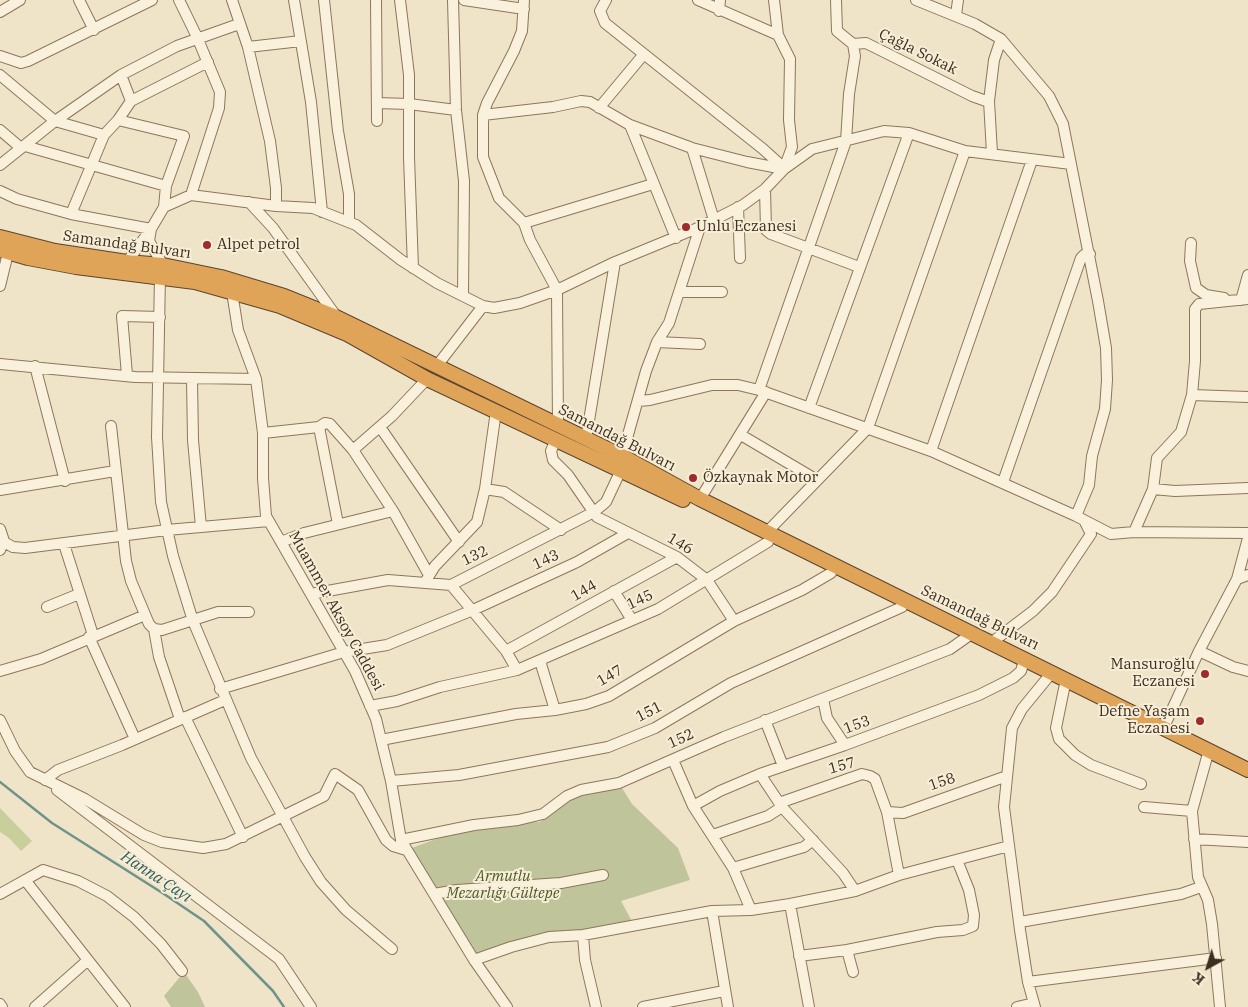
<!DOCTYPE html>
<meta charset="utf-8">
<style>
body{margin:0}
#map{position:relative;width:1248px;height:1007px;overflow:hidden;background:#f0e4c8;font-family:"IBM Plex Serif",serif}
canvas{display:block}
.north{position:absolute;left:1183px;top:942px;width:50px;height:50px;-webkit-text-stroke:4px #f7eed8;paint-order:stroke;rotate:219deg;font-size:14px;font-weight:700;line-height:20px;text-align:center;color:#3d2e20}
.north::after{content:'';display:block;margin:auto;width:18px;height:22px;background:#3d2e20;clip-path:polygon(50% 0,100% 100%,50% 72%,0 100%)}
</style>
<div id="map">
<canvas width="1248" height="1007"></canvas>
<div class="north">K</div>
</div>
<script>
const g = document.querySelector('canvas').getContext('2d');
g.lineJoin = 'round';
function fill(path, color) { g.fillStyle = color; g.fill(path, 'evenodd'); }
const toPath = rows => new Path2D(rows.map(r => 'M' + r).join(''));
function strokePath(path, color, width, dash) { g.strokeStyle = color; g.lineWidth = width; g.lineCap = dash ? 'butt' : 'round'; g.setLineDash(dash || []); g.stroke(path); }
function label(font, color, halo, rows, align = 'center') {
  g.font = font + ' "IBM Plex Serif",serif'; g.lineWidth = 4; g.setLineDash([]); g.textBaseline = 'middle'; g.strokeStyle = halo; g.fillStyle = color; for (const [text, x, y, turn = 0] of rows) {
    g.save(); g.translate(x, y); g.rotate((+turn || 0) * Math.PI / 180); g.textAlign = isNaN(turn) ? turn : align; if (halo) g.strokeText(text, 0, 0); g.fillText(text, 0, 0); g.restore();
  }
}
const green = toPath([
 [0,808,32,841,21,851,9,838,0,832]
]);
const cemetery = toPath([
 [619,783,632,804,678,848,690,880,621,901,634,925,549,937,474,960,409,849,474,825,540,822,567,796],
 [184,972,198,992,205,1007,171,1007,164,996]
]);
const stream = toPath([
 [0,782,52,823,164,894,204,921,273,991,284,1007]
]);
const minor = toPath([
 [79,0,94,30],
 [179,0,197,37,220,92,219,108,191,195],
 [232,0,248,47,270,141,276,188,276,206],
 [294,0,311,102,322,212],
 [324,0,338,131,349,194,349,222],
 [376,0,377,121],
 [400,0,409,75,409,157,413,268],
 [453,0,456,110,464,181,463,296],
 [464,0,524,9],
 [524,0,522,31,514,51,487,103,483,115,483,157,499,198,524,223,530,240,557,290,558,426],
 [606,0,600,11,605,23,763,149,784,168],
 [698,0,778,35],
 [774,0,778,35,790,59,789,120,792,147,784,169],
 [836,0,837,31,853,44,866,43,972,96,989,102],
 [916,0,975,24,1001,39,1049,96,1063,124,1098,301,1106,348,1107,380,1105,409,1092,456,1089,485,1076,516],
 [719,11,720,0],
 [0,12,20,0],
 [956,15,958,0],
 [248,47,301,41],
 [0,56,21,63,28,61,152,0],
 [0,75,55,121,104,135],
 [121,75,131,101],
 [377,103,409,104,456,110],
 [599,108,644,54],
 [483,115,553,107,581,101,590,102,630,125,692,148,747,162,784,169],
 [118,120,184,136,166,186,164,207],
 [630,125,676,238],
 [0,130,21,148],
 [25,146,166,186],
 [692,148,714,220],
 [992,153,989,101,994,60,1001,39],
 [0,165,55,121,121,75,177,46,239,24],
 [765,189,766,230,771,234,859,267],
 [0,191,17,199,71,214,151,229,127,262],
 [249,202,273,228,336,316],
 [738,207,740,258],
 [71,214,104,135,118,120,131,101,208,62],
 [524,223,653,184],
 [1191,243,1190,261,1196,288,1206,295,1224,298],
 [163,265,149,241,151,229,164,207,191,195,276,206,313,208,356,225,401,260,437,283,483,306,494,308,520,303,557,290,615,262,700,227,743,205,765,189,784,169,812,149,884,131,909,133,965,151,1071,164],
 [160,276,157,437,161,502,173,556,193,621,251,758,305,857,321,882,346,910,392,949],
 [0,286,8,253],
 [232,292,238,330,256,379,263,433,263,478,266,516,355,671,376,719,391,781,401,840,474,960,507,1007],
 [679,292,722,292],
 [1241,300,1248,275],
 [657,342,700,344],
 [0,364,135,377,256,379],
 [35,366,65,481],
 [436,367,483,306],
 [127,375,122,316,160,317],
 [192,379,193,440,201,527],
 [427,379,392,416,353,450,393,511,429,575],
 [759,390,846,141,849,94,855,56,853,44],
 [1192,395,1248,397],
 [638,401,650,400,712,385,738,385,759,390,931,451,1076,516,1111,534,1134,532,1248,533],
 [809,408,909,133],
 [111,426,126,561,131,581,149,624,154,629,162,630,218,612,249,612],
 [319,427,325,423,330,424,353,450],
 [380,427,459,542],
 [263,433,319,427,338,524],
 [741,435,817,480],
 [556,439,551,451,553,460,568,475,597,517,677,557,707,580,734,621],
 [586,439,615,262],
 [931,451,1032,160],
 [622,456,646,371,657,342,669,323,700,227],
 [1003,482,1081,258,1084,255,1090,254],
 [485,489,504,492,561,530],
 [1153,489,1175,491,1248,488],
 [0,490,115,471],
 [700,499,766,392],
 [0,529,4,541,0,550],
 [767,532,868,428,965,151],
 [1134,532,1153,489,1157,458,1181,432,1192,395,1195,361,1195,309,1199,304,1248,299],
 [0,540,13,547,25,548,167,530,269,521],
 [281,542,304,533,393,511],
 [64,544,93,635],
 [427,579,435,566,477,522,485,489,496,411],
 [1237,579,1248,538],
 [614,591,632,620],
 [311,594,388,580,451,585,594,512,606,502,621,470],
 [47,607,79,594],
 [154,629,159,657,180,719],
 [89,637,135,739],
 [991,643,1033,611,1052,592,1091,534,1084,520],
 [506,651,677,557],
 [1199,651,1233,667,1248,671],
 [540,661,555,710],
 [517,670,658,609,768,542],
 [0,671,41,659,145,615],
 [1065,684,1056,728,1059,739,1075,755,1091,765,1141,784],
 [220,689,344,652,387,645,473,610,577,562,628,533],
 [823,699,827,718,845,745],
 [370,706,397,701,440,687,517,670,506,651,451,585],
 [185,717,243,837],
 [0,720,15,751,30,772,85,799,144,835,162,842,203,848,226,844,324,796,335,774,358,790,386,840,393,846,406,850],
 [765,720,783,766],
 [1164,727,1199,651,1237,579,1248,575],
 [381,740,516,714,555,710,586,704,609,696,734,621,802,590,831,573],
 [1207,757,1192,811,1198,877,1208,900,1212,924,1220,1007],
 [673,760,693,806,733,868,751,910],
 [760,774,782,807,843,873,855,891],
 [45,780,58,770,122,745,225,700],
 [391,781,459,775,608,747,655,728,731,683,902,607],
 [57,790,279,959,311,1007],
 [779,803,862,774,870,776,875,779,887,812,899,875],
 [693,806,720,791,760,774,845,745,979,695,1013,678,1021,671,1023,664],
 [1144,807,1192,811],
 [887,812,903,813,1007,776],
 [713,835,768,816,782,807],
 [1194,839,1248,842],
 [401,840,474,825,518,820,543,814,567,796,581,790,619,783,724,737,950,649,967,637],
 [733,868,804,847,813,840],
 [25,880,125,1007],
 [0,894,43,870,78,881,107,896,134,917,161,944,182,971],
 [434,894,457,890,561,883,603,875],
 [790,904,809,1007],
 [712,911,728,1007],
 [1020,922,1181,894,1201,887],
 [583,935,585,960,596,1007],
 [847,950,937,932,963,930,973,926,974,915,969,890,957,860],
 [799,956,847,950,853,972],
 [474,960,511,947,549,937,583,935,712,911,751,910,790,904,855,891,899,875,1009,846],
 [1028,982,1216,958],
 [0,1004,2,1007],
 [35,1007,88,960],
 [643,1007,724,991],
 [1017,1007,1034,1003],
 [1035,1007,1028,982,1020,930,1004,807,1012,728,1022,709,1049,676]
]);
const highway = toPath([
 [0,237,55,251,127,262,163,265,221,277,284,296,336,317,622,456,700,499,1248,770],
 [0,250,28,258,76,267,195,282,280,306,347,334,427,379,683,500]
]);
const markers = [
 [686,227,5,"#9e2a2b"],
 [207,245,5,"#9e2a2b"],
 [693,478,5,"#9e2a2b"],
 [1205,674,5,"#9e2a2b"],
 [1200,721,5,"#9e2a2b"]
];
const streetNames = [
 ["Çağla Sokak",918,52,26],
 ["Samandağ Bulvarı",127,245,8],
 ["Samandağ Bulvarı",617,438,27],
 ["146",680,544,31],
 ["132",475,556,-26],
 ["143",546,560,-25],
 ["144",584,591,-30],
 ["145",640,600,-25],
 ["Muammer Aksoy Caddesi",336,611,61],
 ["Samandağ Bulvarı",980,618,26],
 ["147",610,676,-30],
 ["151",649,712,-27],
 ["153",857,725,-20],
 ["152",681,739,-24],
 ["157",842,766,-15],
 ["158",942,782,-19]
];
const poiNames = [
 ["Unlu Eczanesi",696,227],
 ["Alpet petrol",217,245],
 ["Özkaynak Motor",703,478],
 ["Mansuroğlu",1195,665,"right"],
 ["Eczanesi",1195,682,"right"],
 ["Defne Yaşam",1190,712,"right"],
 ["Eczanesi",1190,729,"right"]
];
const parkNames = [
 ["Armutlu",503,877],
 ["Mezarlığı Gültepe",503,894]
];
const waterNames = [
 ["Hanna Çayı",156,877,33]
];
fill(green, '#c9cf9b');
fill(cemetery, '#bfc49a');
strokePath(stream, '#6f938a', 2.5);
strokePath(minor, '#8d765c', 12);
strokePath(highway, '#5b4430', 16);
strokePath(minor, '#faf1dc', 10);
strokePath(highway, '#e0a458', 14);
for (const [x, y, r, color] of markers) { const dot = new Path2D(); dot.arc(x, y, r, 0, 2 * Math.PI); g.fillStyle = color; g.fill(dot); strokePath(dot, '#f7eed8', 2); }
label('15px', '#3d2e20', '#f7eed8', streetNames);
label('15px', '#3d2e20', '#f7eed8', poiNames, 'left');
label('italic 15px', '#4d5a26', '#f7eed8', parkNames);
label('italic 16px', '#2f5d5a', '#f7eed8', waterNames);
</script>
